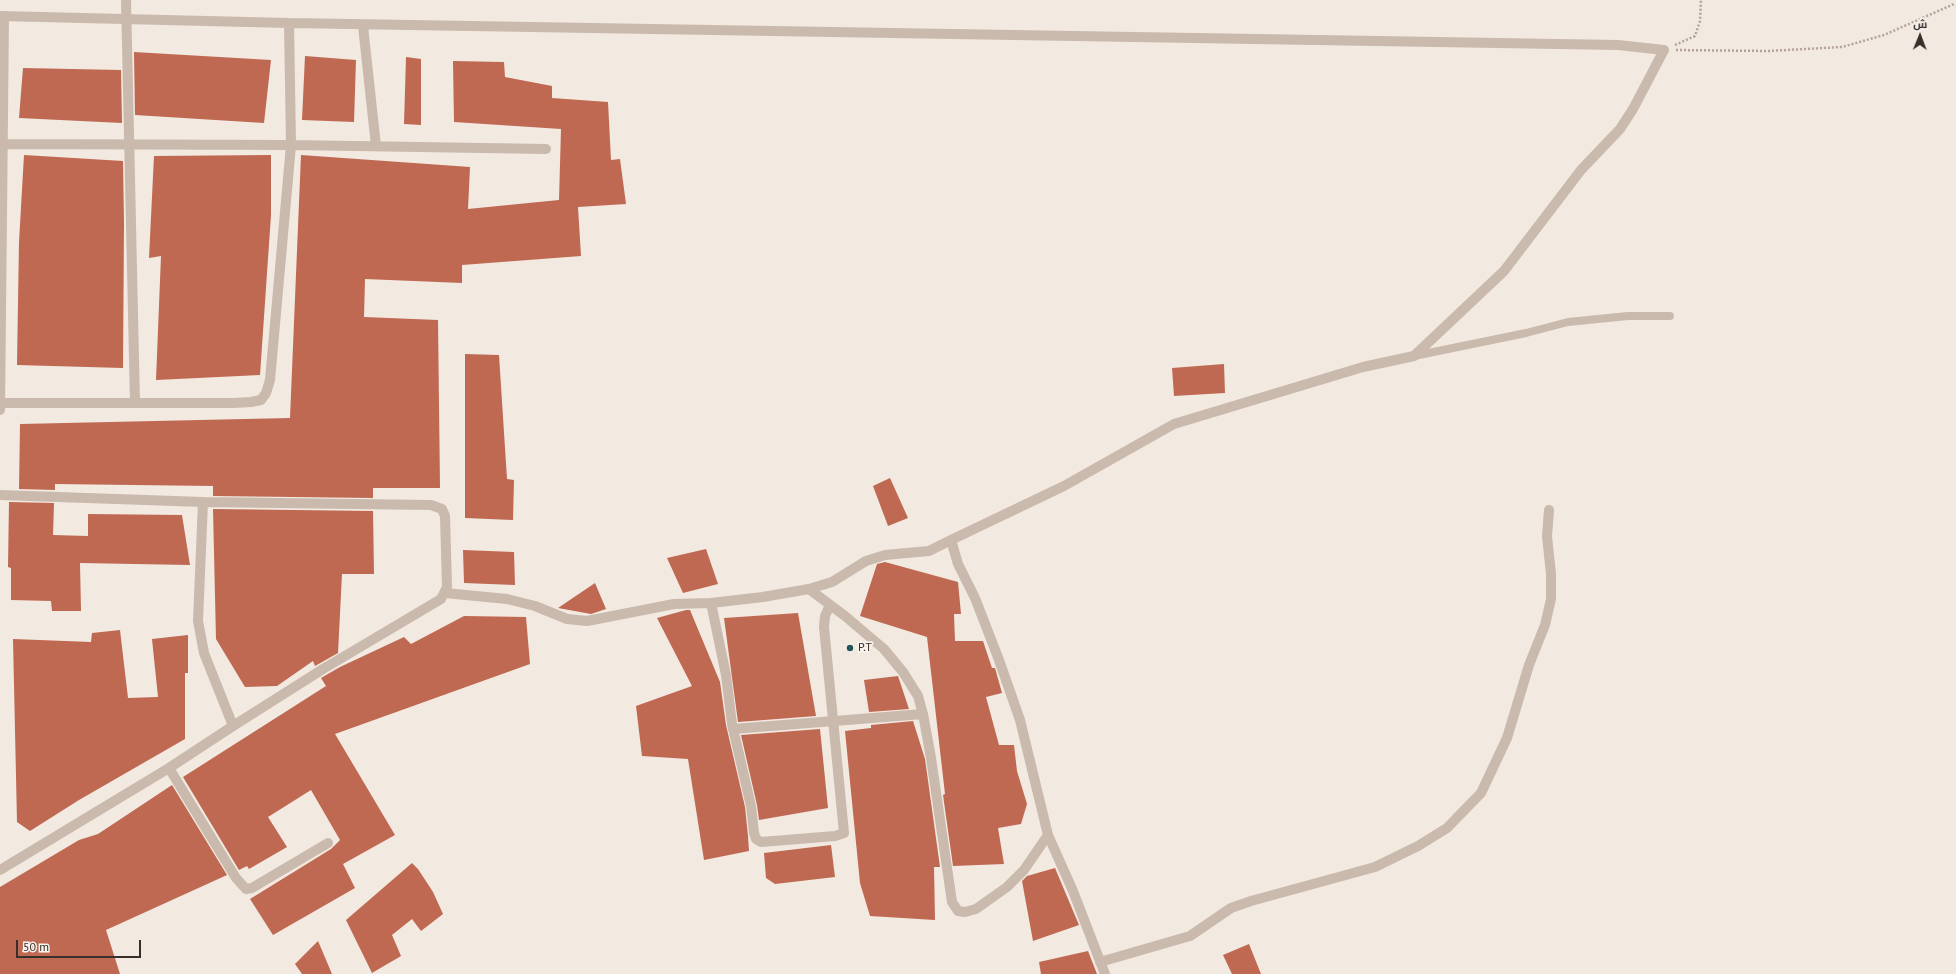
<!DOCTYPE html>
<meta charset="utf-8">
<style>
body{margin:0}
#map{position:relative;width:1956px;height:974px;overflow:hidden;background:#f2e9e0;font-family:"PT Sans",Cairo,sans-serif}
canvas{display:block}
.north{position:absolute;left:1900px;top:16px;width:40px;height:40px;-webkit-text-stroke:3px #f9f3ed;paint-order:stroke;rotate:1deg;font-size:11px;font-weight:700;line-height:16px;text-align:center;color:#382f2b}
.north::after{content:'';display:block;margin:auto;width:14px;height:18px;background:#382f2b;clip-path:polygon(50% 0,100% 100%,50% 72%,0 100%)}
.scale{position:absolute;left:16px;top:940px;width:125px;height:18px;box-sizing:border-box;border:2px solid #382f2b;border-top:0;padding-left:5px;font-size:12px;line-height:14px;white-space:nowrap;color:#382f2b;-webkit-text-stroke:3px #f9f3ed;paint-order:stroke}
</style>
<div id="map">
<canvas width="1956" height="974"></canvas>
<div class="north">ش</div>
<div class="scale">50 m</div>
</div>
<script>
const g = document.querySelector('canvas').getContext('2d');
g.lineJoin = 'round';
function fill(path, color) { g.fillStyle = color; g.fill(path, 'evenodd'); }
const toPath = rows => new Path2D(rows.map(r => 'M' + r).join(''));
function strokePath(path, color, width, dash) { g.strokeStyle = color; g.lineWidth = width; g.lineCap = dash ? 'butt' : 'round'; g.setLineDash(dash || []); g.stroke(path); }
function label(font, color, halo, rows, align = 'center') {
  g.font = font + ' "PT Sans",sans-serif'; g.lineWidth = 3.5; g.setLineDash([]); g.textBaseline = 'middle'; g.strokeStyle = halo; g.fillStyle = color; for (const [text, x, y, turn = 0] of rows) {
    g.save(); g.translate(x, y); g.rotate((+turn || 0) * Math.PI / 180); g.textAlign = isNaN(turn) ? turn : align; if (halo) g.strokeText(text, 0, 0); g.fillText(text, 0, 0); g.restore();
  }
}
const building = toPath([
 [134,52,271,60,264,123,135,115],
 [305,56,356,60,354,122,302,120],
 [406,57,421,59,421,125,404,124],
 [453,61,504,62,505,77,552,86,552,98,608,102,611,160,620,159,626,204,578,207,581,256,462,265,462,283,365,279,364,317,438,320,440,488,373,488,373,498,213,496,213,486,55,484,55,490,19,489,20,424,290,418,301,155,470,167,468,209,559,200,561,129,454,122],
 [23,68,121,70,122,123,19,118],
 [24,155,123,161,124,223,123,368,17,365,19,242],
 [271,155,271,215,260,375,156,380,161,256,149,258,154,156],
 [465,354,499,355,507,479,514,480,513,520,465,518],
 [1224,364,1225,393,1174,396,1172,368],
 [890,478,908,518,888,526,873,486],
 [9,502,54,503,53,535,88,536,88,514,182,515,190,565,80,563,81,611,52,611,51,601,11,600,11,568,8,567],
 [213,509,373,511,374,574,342,574,338,653,315,666,313,661,277,686,245,687,216,639],
 [706,549,718,584,683,593,667,558],
 [463,550,514,552,515,585,464,583],
 [885,562,958,582,961,614,954,614,955,641,983,641,992,668,995,668,1002,693,986,697,999,745,1014,745,1017,771,1027,804,1021,824,998,828,1004,864,953,866,943,795,945,794,927,637,860,616,877,564],
 [595,583,606,609,591,614,558,608],
 [686,610,690,610,720,682,726,725,745,807,748,836,749,851,704,860,688,759,642,756,636,706,692,686,657,618],
 [798,613,816,716,738,722,724,618],
 [464,616,526,617,530,664,335,734,395,835,343,864,355,888,273,935,250,899,331,849,340,840,311,790,268,817,287,847,249,869,247,866,239,870,183,777,326,686,321,678,340,667,404,637,411,644],
 [120,630,128,698,158,697,152,639,188,635,188,673,185,673,185,739,79,800,30,831,17,822,13,639,91,642,92,633],
 [898,676,909,709,869,712,864,680],
 [913,721,925,759,940,867,934,867,935,920,870,916,860,883,845,731,871,728,871,725],
 [820,729,828,808,759,820,757,805,741,735],
 [172,785,227,875,106,930,120,974,0,974,0,887,79,840,98,834],
 [831,845,835,877,775,884,766,878,764,853],
 [412,863,418,869,433,892,443,914,421,931,412,919,392,935,401,956,372,973,346,920],
 [1055,868,1079,925,1033,941,1022,881,1027,876],
 [318,941,332,974,302,974,295,964],
 [1249,944,1261,974,1232,974,1223,955],
 [1088,951,1097,974,1041,974,1039,962]
]);
const path = toPath([
 [1675,45,1695,36,1700,21,1701,0],
 [1676,50,1768,51,1842,47,1884,35,1954,4]
]);
const service = toPath([
 [1414,356,1526,333,1568,322,1628,316,1670,316]
]);
const minor = toPath([
 [126,0,135,403],
 [0,16,289,23,291,145,546,149],
 [289,23,1618,45,1664,50,1633,109,1620,129,1581,170,1504,271,1414,356,1363,367,1174,424,1064,486,951,540],
 [363,26,376,146],
 [0,144,291,145,270,380,266,393,261,400,251,402,233,403,0,403],
 [0,410,4,17],
 [0,495,203,502,198,621,204,653,233,726,169,768,0,870],
 [203,502,431,505,442,509,445,516,447,587,441,599,323,669,233,726],
 [809,589,845,616,884,649,903,672,918,696,923,714,931,758,952,902,958,911,965,912,976,909,1007,887,1024,870,1048,835],
 [445,593,507,599,535,606,567,619,587,621,674,604,711,603,763,597,809,589,832,582,866,561,885,555,929,551,951,540,958,564,975,598,999,660,1020,720,1048,835,1073,891,1105,974],
 [711,603,726,675,732,724,751,806,754,833,756,839,761,842,835,836,844,833,824,627,825,616,830,605],
 [733,729,923,714],
 [169,768,236,878,246,889,252,888,328,843],
 [1100,962,1190,936,1231,908,1251,901,1375,867,1418,846,1447,828,1481,793,1507,738,1529,665,1545,625,1551,599,1551,574,1547,536,1549,510]
]);
const markers = [
 [850,648,4,"#235658"]
];
const poiNames = [
 ["P.T",858,648]
];
fill(building, '#bf6852');
strokePath(path, '#b5a397', 2.5, [2, 2]);
strokePath(service, '#cab9ad', 8);
strokePath(minor, '#cab9ad', 10);
for (const [x, y, r, color] of markers) { const dot = new Path2D(); dot.arc(x, y, r, 0, 2 * Math.PI); g.fillStyle = color; g.fill(dot); strokePath(dot, '#f9f3ed', 1.5); }
label('12px', '#382f2b', '#f9f3ed', poiNames, 'left');
</script>
